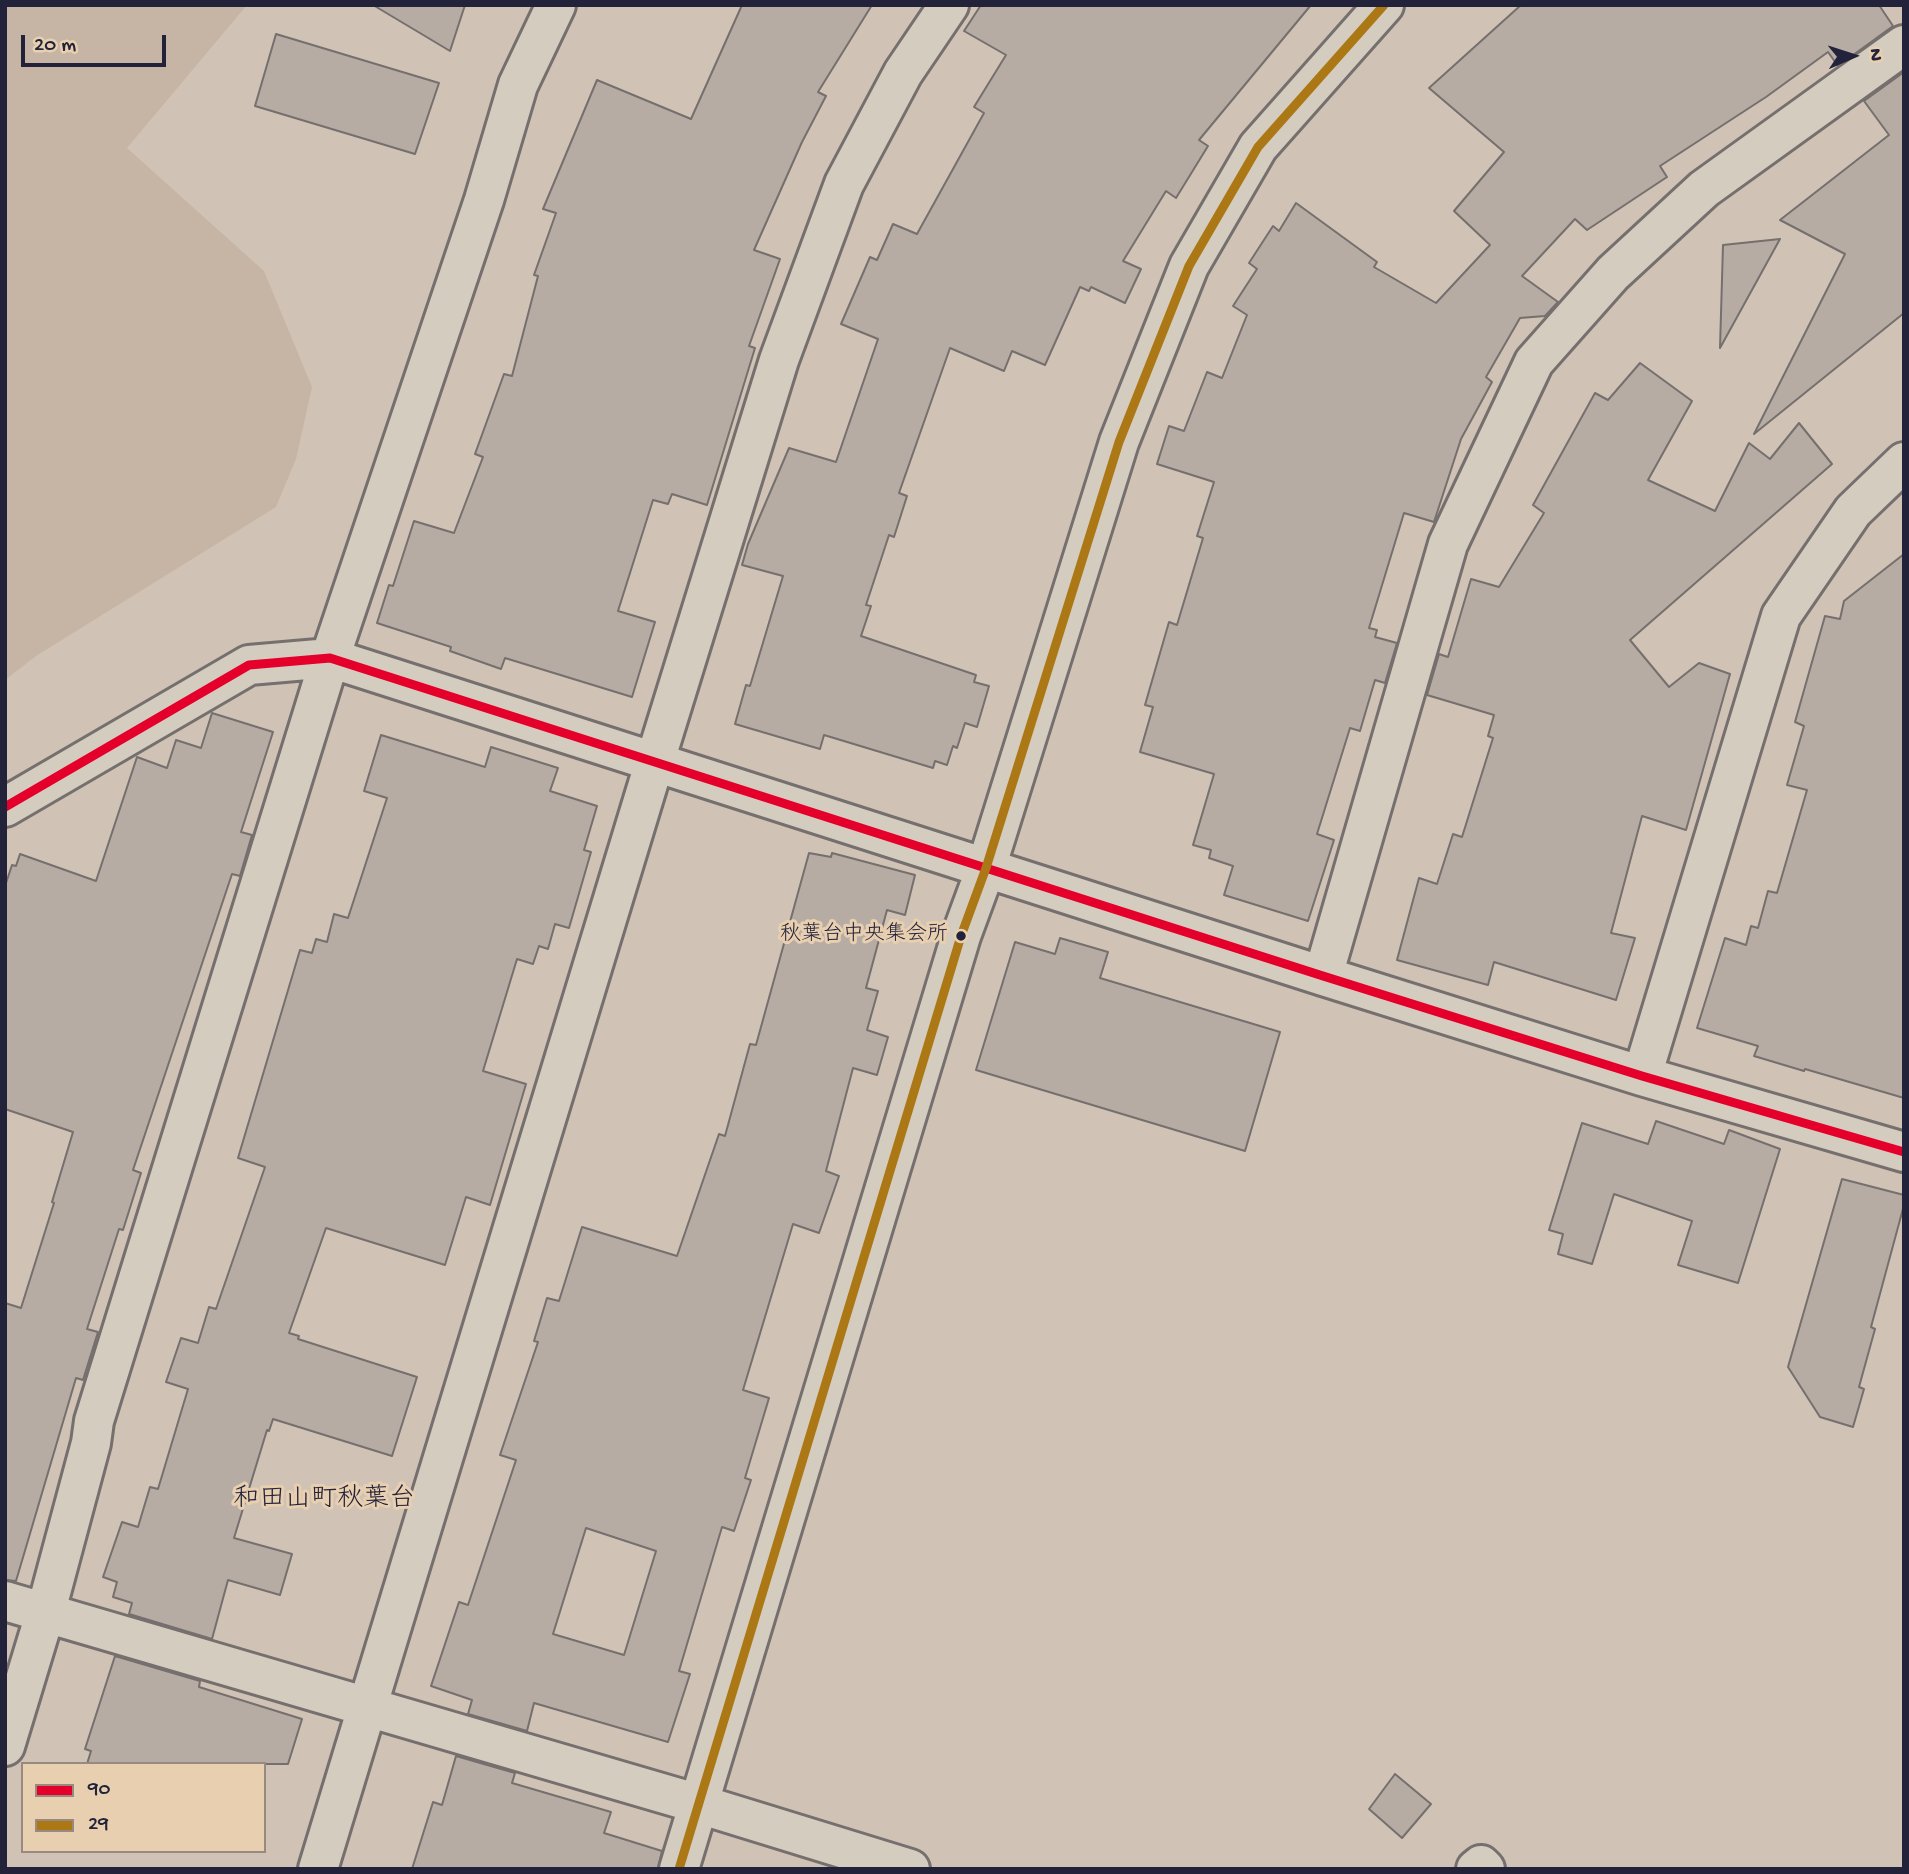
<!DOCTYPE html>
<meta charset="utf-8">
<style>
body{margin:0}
#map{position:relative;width:1909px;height:1874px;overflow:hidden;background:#d0c3b5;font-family:"Gochi Hand",sans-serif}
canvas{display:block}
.frame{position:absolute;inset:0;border:7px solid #22223b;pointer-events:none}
.legend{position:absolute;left:21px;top:1762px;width:245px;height:91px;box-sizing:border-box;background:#e8cfb0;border:2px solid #998a81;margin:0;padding:9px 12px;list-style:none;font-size:21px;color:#22223b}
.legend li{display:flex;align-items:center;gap:14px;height:35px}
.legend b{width:35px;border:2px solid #998a81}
.north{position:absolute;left:1818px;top:21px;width:70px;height:70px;-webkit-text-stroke:5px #e8cfb0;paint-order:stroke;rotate:87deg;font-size:19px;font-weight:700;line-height:28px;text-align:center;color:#22223b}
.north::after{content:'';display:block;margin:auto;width:24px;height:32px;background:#22223b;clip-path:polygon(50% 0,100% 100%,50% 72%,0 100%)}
.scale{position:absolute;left:21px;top:35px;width:145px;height:32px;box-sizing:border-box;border:4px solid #22223b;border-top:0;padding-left:9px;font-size:21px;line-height:24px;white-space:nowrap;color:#22223b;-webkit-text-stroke:5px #e8cfb0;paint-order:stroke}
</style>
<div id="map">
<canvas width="1909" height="1874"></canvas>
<div class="frame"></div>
<ul class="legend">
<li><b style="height:9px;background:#e4002b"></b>90</li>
<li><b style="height:9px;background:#ac7815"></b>29</li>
</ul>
<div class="north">N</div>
<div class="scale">20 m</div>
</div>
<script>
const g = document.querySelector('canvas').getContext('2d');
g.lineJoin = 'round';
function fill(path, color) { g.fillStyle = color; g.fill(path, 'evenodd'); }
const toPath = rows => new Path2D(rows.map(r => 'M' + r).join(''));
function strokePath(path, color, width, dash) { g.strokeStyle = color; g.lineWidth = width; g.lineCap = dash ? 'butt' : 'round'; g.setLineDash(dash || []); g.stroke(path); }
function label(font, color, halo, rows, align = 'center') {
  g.font = font + ' "Gochi Hand","Klee One",sans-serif'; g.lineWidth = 6; g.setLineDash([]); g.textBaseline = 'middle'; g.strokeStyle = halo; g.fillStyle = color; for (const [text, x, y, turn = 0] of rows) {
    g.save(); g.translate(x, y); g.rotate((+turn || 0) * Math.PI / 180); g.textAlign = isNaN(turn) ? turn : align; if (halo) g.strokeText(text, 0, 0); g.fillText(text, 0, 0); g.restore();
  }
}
const green = toPath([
 [5,5,247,5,127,148,264,271,312,387,296,459,276,507,36,656,5,680]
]);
const building = toPath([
 [373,5,465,5,450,51,373,5],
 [742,5,872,5,818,92,826,96,802,142,754,250,780,259,749,346,755,348,707,505,672,494,668,504,653,500,618,611,655,622,632,697,505,658,501,669,450,651,451,647,377,623,389,585,393,586,414,521,454,533,483,457,475,454,504,374,512,376,538,276,534,275,556,213,543,209,597,80,691,119,742,5],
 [981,5,1311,5,1199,140,1208,146,1176,198,1166,191,1123,261,1141,269,1125,303,1091,287,1089,291,1080,287,1045,365,1012,351,1004,371,950,348,899,493,907,496,894,537,889,535,866,605,871,606,861,636,976,675,974,682,989,686,977,727,965,723,957,748,953,746,947,765,935,761,933,768,824,735,820,749,735,724,746,685,750,686,783,576,742,565,748,544,789,448,836,462,878,339,841,324,870,257,877,260,893,224,917,234,984,113,974,107,1006,55,964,31,981,5],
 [1521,5,1879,5,1893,26,1838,66,1828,52,1766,97,1660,166,1667,177,1587,230,1575,219,1522,276,1558,302,1545,316,1520,318,1486,377,1492,382,1461,439,1434,522,1404,513,1369,628,1377,630,1375,637,1397,643,1385,683,1375,680,1360,731,1350,728,1317,834,1334,840,1308,921,1224,895,1233,866,1209,858,1211,850,1193,845,1214,774,1140,752,1153,707,1145,705,1169,622,1177,625,1203,538,1197,536,1214,482,1157,464,1169,426,1184,431,1207,372,1222,378,1247,315,1233,306,1257,269,1249,263,1273,226,1279,231,1296,203,1377,262,1374,267,1436,303,1490,245,1454,211,1504,152,1429,88,1521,5],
 [276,34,439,83,415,154,255,106,276,34],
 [1904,72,1904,313,1754,434,1845,254,1780,220,1889,135,1864,101,1904,72],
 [1780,239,1720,348,1723,245,1780,239],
 [1640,363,1692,401,1648,480,1715,511,1749,443,1770,459,1799,423,1832,464,1630,640,1669,687,1699,663,1730,674,1686,830,1642,816,1611,933,1635,938,1616,1000,1494,962,1488,985,1397,960,1419,878,1437,884,1453,834,1462,837,1493,738,1488,736,1494,715,1427,695,1439,654,1448,657,1471,579,1499,587,1544,513,1533,505,1595,393,1608,400,1640,363],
 [1904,554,1904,1098,1805,1069,1804,1071,1754,1056,1758,1046,1697,1028,1725,938,1746,945,1751,926,1758,928,1768,891,1777,893,1807,790,1787,785,1804,726,1795,722,1825,616,1840,619,1844,601,1904,554],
 [212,713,273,732,241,832,252,835,240,876,232,874,133,1170,141,1173,123,1230,119,1229,87,1329,98,1332,83,1380,76,1378,16,1581,5,1580,5,1303,21,1308,54,1203,52,1202,73,1132,5,1109,5,886,12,865,16,866,20,854,96,881,137,757,167,768,176,740,201,748,212,713],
 [381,735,485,767,491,747,558,768,550,791,597,806,584,850,591,852,569,928,555,924,548,949,539,946,533,964,517,959,483,1071,526,1084,490,1205,466,1197,445,1265,326,1228,289,1333,299,1336,298,1339,417,1377,392,1456,273,1419,269,1431,267,1430,234,1538,292,1554,280,1595,228,1580,212,1639,129,1614,132,1603,113,1597,117,1582,103,1577,122,1522,138,1527,150,1487,158,1489,188,1389,166,1382,181,1338,198,1343,209,1307,216,1309,265,1167,238,1158,300,950,312,953,316,939,327,942,334,914,348,918,387,798,364,791,381,735],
 [809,853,831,857,832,853,915,875,905,915,887,910,866,988,878,991,867,1030,888,1037,877,1075,853,1068,826,1171,839,1176,819,1233,793,1224,743,1390,769,1398,745,1478,751,1480,734,1531,722,1527,679,1671,690,1674,668,1742,534,1703,527,1731,468,1714,472,1700,431,1686,459,1602,468,1605,516,1460,500,1455,538,1342,534,1341,547,1298,559,1301,582,1227,677,1256,719,1134,725,1136,750,1044,756,1045,809,853],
 [586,1528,656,1551,624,1655,553,1634,586,1528],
 [1060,938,1108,952,1100,978,1280,1032,1245,1151,976,1070,1015,942,1055,954,1060,938],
 [1656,1121,1724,1144,1729,1130,1780,1149,1738,1283,1678,1265,1692,1221,1614,1194,1592,1264,1558,1254,1563,1234,1549,1230,1582,1123,1648,1144,1656,1121],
 [1842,1179,1904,1195,1904,1205,1871,1327,1875,1329,1859,1387,1864,1389,1853,1427,1820,1417,1788,1367,1842,1179],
 [115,1656,200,1681,199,1687,302,1719,288,1764,87,1764,91,1751,85,1749,115,1656],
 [456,1756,515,1773,512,1783,611,1812,604,1833,662,1851,658,1869,412,1869,433,1802,442,1805,456,1756],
 [1395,1774,1431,1804,1402,1838,1369,1809,1395,1774]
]);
const minor = toPath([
 [5,807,249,665,330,658,1323,976,1642,1076,1904,1152],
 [1323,976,1448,544,1534,362,1613,273,1704,189,1904,45],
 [1642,1076,1781,616,1853,511,1904,462],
 [5,1601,699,1804,910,1869],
 [5,1746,46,1611,91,1443,94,1421,330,658,484,200,518,85,556,5],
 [318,1869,655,761,779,360,844,184,903,73,949,5],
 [679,1869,961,936,986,868,1119,442,1189,266,1258,147,1384,5],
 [1476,1869,1481,1865,1485,1869]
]);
const bus1 = toPath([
 [5,807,249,665,330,658,1323,976,1642,1076,1904,1152]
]);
const bus2 = toPath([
 [679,1869,961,936,986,868,1119,442,1189,266,1258,147,1384,5]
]);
const markers = [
 [961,936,6,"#22223b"]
];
const busNames = [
 ["秋葉台中央集会所",948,936]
];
const quarterNames = [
 ["和田山町秋葉台",324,1501]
];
fill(green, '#c6b5a4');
fill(building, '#b6aca4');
strokePath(building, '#756f6e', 2);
strokePath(minor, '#756f6e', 44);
strokePath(minor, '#d5ccc0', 38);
strokePath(bus1, '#e4002b', 9);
strokePath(bus2, '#ac7815', 9);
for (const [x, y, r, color] of markers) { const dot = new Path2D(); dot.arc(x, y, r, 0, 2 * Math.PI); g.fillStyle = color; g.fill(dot); strokePath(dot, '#e8cfb0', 2.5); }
label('21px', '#22223b', '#e8cfb0', busNames, 'right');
label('26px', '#22223b', '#e8cfb0', quarterNames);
</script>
